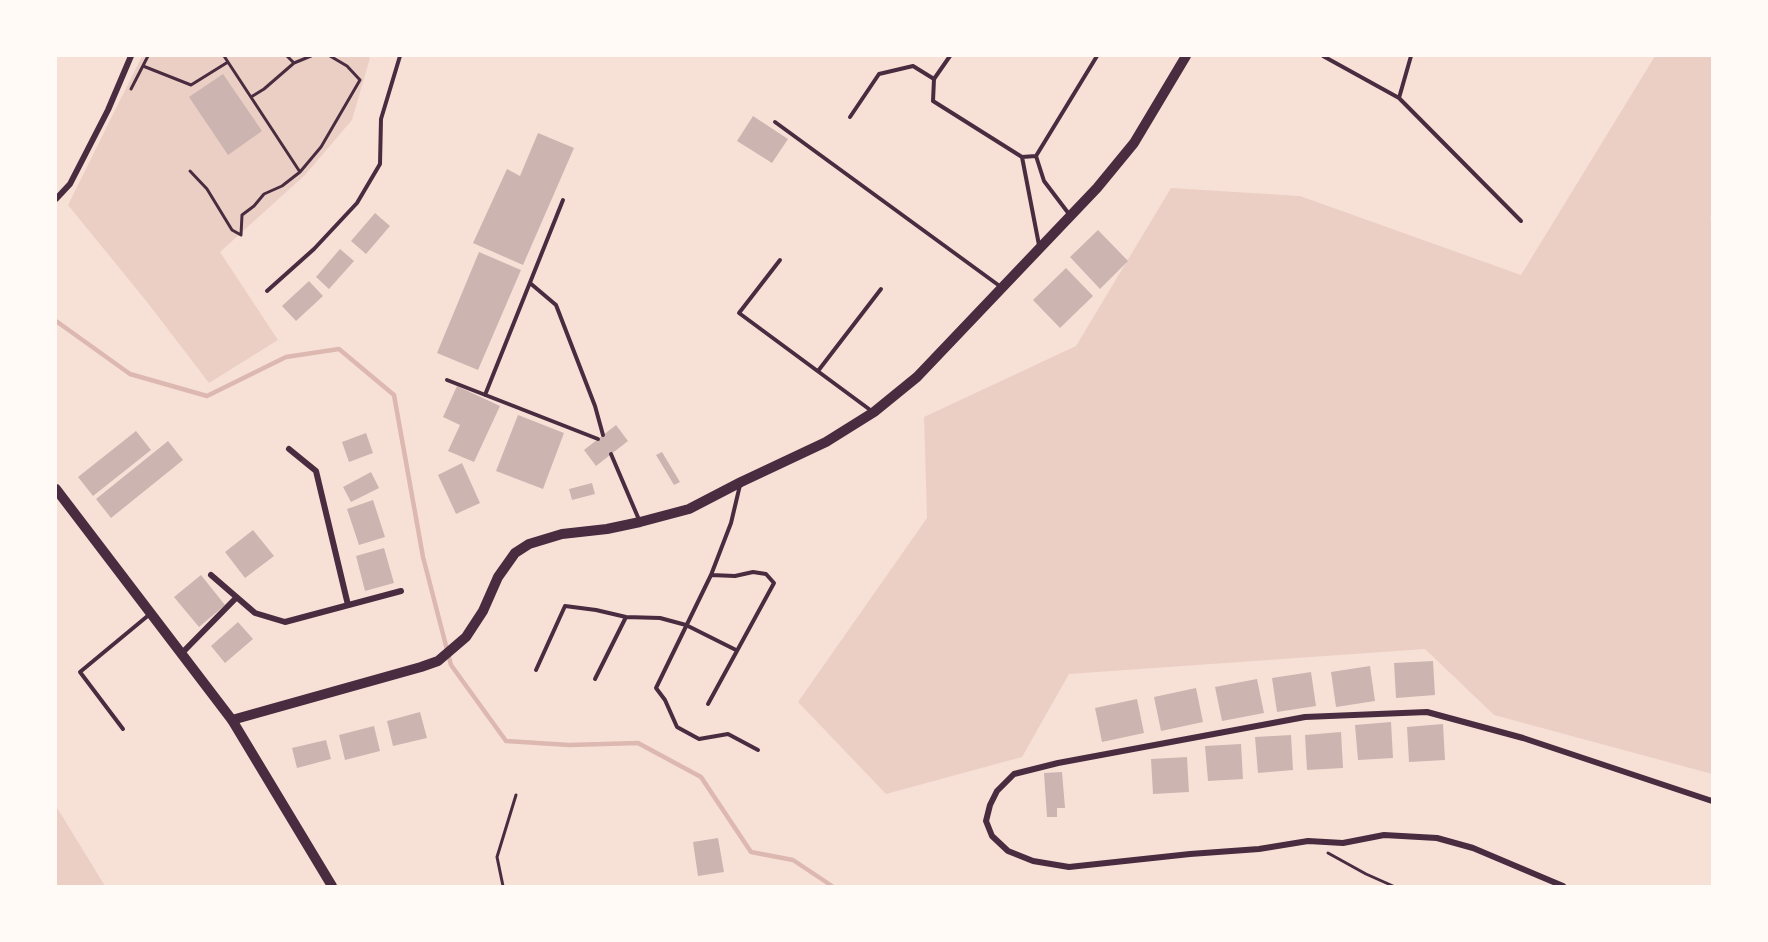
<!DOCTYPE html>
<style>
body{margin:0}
#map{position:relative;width:1768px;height:942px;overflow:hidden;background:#f7e1d7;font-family:"Source Sans 3",sans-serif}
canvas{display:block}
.frame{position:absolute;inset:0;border:57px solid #fffaf5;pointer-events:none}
</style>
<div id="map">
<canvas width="1768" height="942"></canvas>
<div class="frame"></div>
</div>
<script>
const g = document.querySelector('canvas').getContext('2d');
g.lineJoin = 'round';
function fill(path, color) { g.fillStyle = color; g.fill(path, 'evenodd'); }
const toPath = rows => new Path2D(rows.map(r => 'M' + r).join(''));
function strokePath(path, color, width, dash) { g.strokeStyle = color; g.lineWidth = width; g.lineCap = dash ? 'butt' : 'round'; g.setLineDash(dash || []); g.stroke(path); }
const green = toPath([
 [142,56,368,56,370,58,352,120,305,175,220,252,278,340,209,383,147,302,68,205],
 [1655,56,1712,56,1712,215,1710,218,1712,220,1712,774,1494,715,1425,649,1069,674,1022,757,886,794,798,702,927,518,924,417,1076,346,1171,188,1300,196,1521,275],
 [56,806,105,886,56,886]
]);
const stream = toPath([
 [56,321,130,374,207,396,286,357,339,349,394,395,423,557,451,665,506,741,569,745,638,743,701,777,751,852,793,860,832,886]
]);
const building = toPath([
 [223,74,262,131,228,155,189,97],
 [753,116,788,139,772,163,737,141],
 [538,133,574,148,523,265,473,243,507,169,520,176],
 [375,213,390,226,366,254,351,241],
 [1098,230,1128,261,1100,289,1070,257],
 [340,249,354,261,329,289,316,277],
 [479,252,521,270,478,370,437,353],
 [1066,268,1093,296,1060,328,1033,300],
 [309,281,323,296,296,321,282,306],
 [457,386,500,406,474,462,448,451,460,425,443,417],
 [518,415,564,433,543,489,496,471],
 [616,425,628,441,596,466,584,450],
 [136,431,151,450,93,496,78,477],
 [366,433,373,453,349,462,342,442],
 [168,441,183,460,111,518,96,499],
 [662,452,680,482,674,485,656,455],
 [462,463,480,503,456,514,438,475],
 [371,472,379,488,351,502,343,487],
 [592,483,595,494,572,500,569,489],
 [373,500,385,537,359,545,347,509],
 [253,530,274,556,245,578,225,552],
 [384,548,394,583,365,591,356,556],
 [201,575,225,605,199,627,174,597],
 [238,622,253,639,225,663,211,646],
 [1433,661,1435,695,1396,698,1394,663],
 [1370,666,1375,701,1336,707,1331,672],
 [1311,672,1316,706,1277,712,1272,678],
 [1257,679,1264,713,1222,721,1215,687],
 [1196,688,1203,722,1161,731,1154,697],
 [1137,699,1144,733,1102,742,1095,708],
 [420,712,427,738,393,746,387,721],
 [1391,722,1393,758,1358,760,1355,725],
 [1443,724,1445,760,1409,762,1407,727],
 [374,726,380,751,345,760,339,735],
 [1341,732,1343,768,1307,770,1305,735],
 [1291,735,1293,770,1258,773,1255,737],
 [326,740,331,759,297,768,292,748],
 [1241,744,1243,779,1208,781,1205,746],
 [1187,757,1189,792,1153,794,1151,759],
 [1062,772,1065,808,1057,808,1057,817,1047,817,1044,773],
 [718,838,724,872,698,876,693,842]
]);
const path = toPath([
 [224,56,300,172],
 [287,56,294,63,311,56],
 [143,66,191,85,228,62],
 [131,89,148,56],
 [251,97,264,89,294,63],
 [190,171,207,189,232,230,241,235,242,215,254,206,264,194,282,186,300,172,321,147,360,80,347,66,330,56],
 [1328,853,1366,874,1393,886],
 [503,886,497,857,516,795]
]);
const service = toPath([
 [950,56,934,79,933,101,1022,157,1036,156],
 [1323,56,1399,98,1521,221],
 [1399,98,1411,56],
 [850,117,879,74,913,66,934,79],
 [775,122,1001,287],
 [1022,157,1039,245],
 [1069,214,1044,181,1036,156,1097,56],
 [780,260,739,313,873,412],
 [530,283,556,305,595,406,603,435],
 [267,291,314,249,357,203,380,164,381,119,400,56],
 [818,371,881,289],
 [447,380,598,439],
 [485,395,563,200],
 [611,454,640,522],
 [740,485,731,523,711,575,656,688,665,700,677,727,699,739,728,734,758,750],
 [536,670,565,606,596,610,626,617,660,618,686,625,736,650],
 [595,679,626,617],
 [708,704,774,583,766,574,753,572,735,576,711,575],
 [123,729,80,672,150,614]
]);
const minor = toPath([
 [56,199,70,184,108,110,131,56],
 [289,449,316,471,348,605],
 [211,575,255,613,285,622,401,591],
 [182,653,236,598],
 [1563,886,1473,848,1437,838,1384,835,1343,843,1308,841,1259,849,1190,854,1069,867,1033,861,1008,851,992,836,986,821,990,805,997,791,1014,774,1058,763,1305,717,1427,712,1523,738,1712,801]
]);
const tertiary = toPath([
 [232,720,421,667,438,661,466,637,483,611,498,577,515,553,529,544,562,534,607,529,640,522,689,509,741,482,826,442,874,412,917,377,1097,188,1134,143,1186,56]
]);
const secondary = toPath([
 [56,489,232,720,332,886]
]);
fill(green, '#ebcfc5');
strokePath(stream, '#dcb8b0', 4.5);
fill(building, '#ccb4b1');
strokePath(path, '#4a2c40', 3);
strokePath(service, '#4a2c40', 4);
strokePath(minor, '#4a2c40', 6);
strokePath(tertiary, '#4a2c40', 10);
strokePath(secondary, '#4a2c40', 10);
</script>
